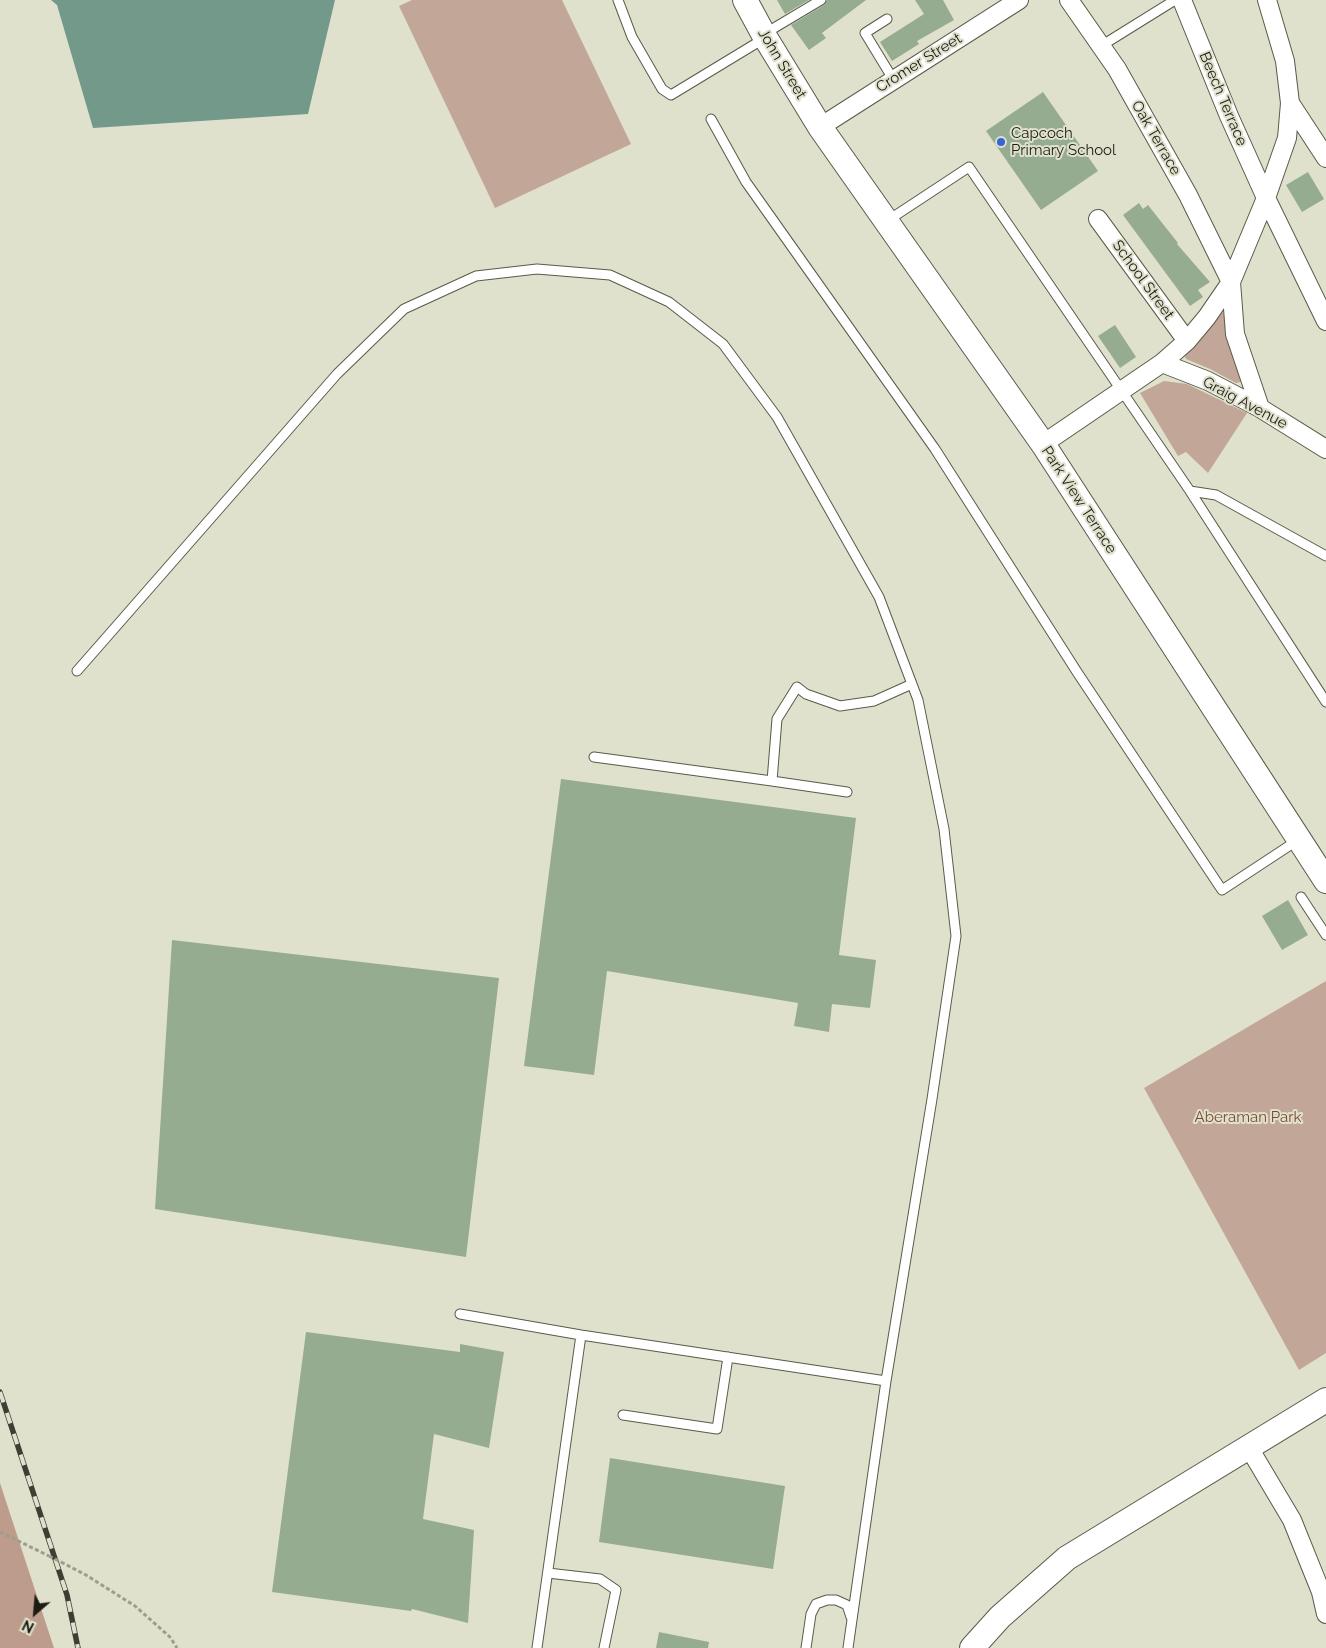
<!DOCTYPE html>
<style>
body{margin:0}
#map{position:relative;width:1326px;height:1648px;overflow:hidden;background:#e0e1cc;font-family:Raleway,sans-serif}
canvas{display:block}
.north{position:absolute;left:10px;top:1588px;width:50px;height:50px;-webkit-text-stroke:4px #e0e1cc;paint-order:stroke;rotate:207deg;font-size:14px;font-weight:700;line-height:20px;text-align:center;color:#1c1c15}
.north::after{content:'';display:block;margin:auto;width:18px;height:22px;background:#1c1c15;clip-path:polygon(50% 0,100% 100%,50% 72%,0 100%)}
</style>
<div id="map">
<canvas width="1326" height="1648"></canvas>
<div class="north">N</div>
</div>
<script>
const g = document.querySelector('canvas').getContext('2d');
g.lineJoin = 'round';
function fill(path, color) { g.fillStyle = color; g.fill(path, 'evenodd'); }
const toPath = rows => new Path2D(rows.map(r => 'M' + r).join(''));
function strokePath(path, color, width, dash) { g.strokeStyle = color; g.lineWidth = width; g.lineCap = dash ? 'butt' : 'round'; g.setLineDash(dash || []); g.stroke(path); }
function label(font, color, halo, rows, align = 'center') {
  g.font = font + ' Raleway,sans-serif'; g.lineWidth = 4; g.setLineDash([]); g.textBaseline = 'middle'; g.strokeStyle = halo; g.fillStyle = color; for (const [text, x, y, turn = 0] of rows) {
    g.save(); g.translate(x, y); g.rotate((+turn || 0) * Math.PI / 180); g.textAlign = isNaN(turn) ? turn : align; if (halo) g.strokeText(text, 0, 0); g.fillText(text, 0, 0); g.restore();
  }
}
const green = toPath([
 [412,0,562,0,631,144,495,208,399,6],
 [1220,311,1225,314,1241,382,1236,383,1210,369,1186,359,1184,355],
 [1164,381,1187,384,1247,413,1208,473,1186,452,1178,456,1140,393],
 [1326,981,1326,1353,1299,1370,1144,1088]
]);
const forest = toPath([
 [0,1483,54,1648,0,1648]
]);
const water = toPath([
 [51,0,335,0,308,114,93,128,57,5]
]);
const building = toPath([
 [777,0,809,0,785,14],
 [827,0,866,0,822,33,826,38,809,50,791,25,824,5],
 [915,0,943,0,954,20,917,41,919,44,892,61,880,42,924,14],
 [1043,92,1098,171,1041,210,986,131],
 [1308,172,1324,199,1302,212,1286,185],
 [1139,203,1143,209,1148,205,1178,243,1177,244,1210,282,1198,290,1203,297,1190,306,1123,215],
 [1115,325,1136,357,1120,368,1098,336],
 [561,779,856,818,839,955,876,960,870,1008,832,1004,829,1032,794,1026,798,1003,607,971,594,1075,524,1066],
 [1288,900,1308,935,1282,950,1262,916],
 [172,940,499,978,466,1257,155,1209],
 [306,1332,460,1352,460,1344,504,1352,489,1448,434,1434,423,1519,474,1530,468,1623,412,1609,411,1611,272,1592],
 [610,1458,785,1486,773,1569,599,1542],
 [659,1632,709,1642,708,1648,656,1648]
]);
const path = toPath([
 [0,1532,49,1556],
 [61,1562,86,1575,135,1606,170,1637,177,1648]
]);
const service = toPath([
 [618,0,632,37,662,89,671,95,765,38],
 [887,19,865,33,893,79],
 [764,34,821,0],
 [1101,46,1175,0],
 [711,119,746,182,935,449,1077,672,1222,890,1298,840],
 [887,221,969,167,1190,491,1326,702],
 [1190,491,1216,495,1326,556],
 [77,671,337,374,404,309,476,276,537,269,610,275,669,302,723,344,777,417,879,597,918,700,944,829,956,936,932,1099,886,1381,848,1648],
 [594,757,772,781,777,719,797,687,806,694,840,706,874,701,912,684],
 [772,781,847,792],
 [1301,897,1326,935],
 [460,1314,581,1335,886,1381],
 [623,1415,717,1429,728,1357],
 [548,1573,600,1579,616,1590,604,1648],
 [537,1648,581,1335],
 [806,1648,811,1614,816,1604,827,1600,836,1600,847,1605,851,1617]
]);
const minor = toPath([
 [1069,0,1117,69,1188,195,1231,282,1235,334,1260,408],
 [1182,0,1229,116,1266,198,1326,321],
 [1290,103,1326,158],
 [820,127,1019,0],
 [1098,219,1187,341],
 [1162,363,1208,381,1260,408,1326,449],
 [1043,444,1162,363,1187,341,1207,317,1231,282,1266,198,1287,138,1290,103,1285,61,1267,0],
 [1248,1446,1292,1520,1321,1592,1326,1614]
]);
const secondary = toPath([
 [745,0,765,37,820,127,1043,444,1326,881],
 [972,1648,1000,1617,1067,1558,1326,1400]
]);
const rail = toPath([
 [0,1392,67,1595,78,1648]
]);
const pathBridge = toPath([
 [49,1556,61,1562]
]);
const markers = [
 [1001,142,5,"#3466d5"]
];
const streetNames = [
 ["Cromer Street",919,63,-32],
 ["John Street",782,64,59],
 ["Beech Terrace",1223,99,67],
 ["Oak Terrace",1156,138,60],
 ["School Street",1143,280,54],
 ["Graig Avenue",1245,403,28],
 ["Park View Terrace",1079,500,57]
];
const poiNames = [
 ["Capcoch",1011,133],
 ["Primary School",1011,150]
];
const parkNames = [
 ["Aberaman Park",1248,1117]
];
fill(green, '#c2a799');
fill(forest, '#be9c8c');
fill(water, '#73998b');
fill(building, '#95ac90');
strokePath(service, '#595a48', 11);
strokePath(minor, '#595a48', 20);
strokePath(secondary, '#595a48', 26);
strokePath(path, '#9c9d8d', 3, [4, 2.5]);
strokePath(service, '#fff', 9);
strokePath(minor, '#fff', 18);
strokePath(secondary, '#fff', 24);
strokePath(rail, '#3e3e35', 5.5);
strokePath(rail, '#e0e1cc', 4, [11]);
strokePath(pathBridge, '#9c9d8d', 3, [4, 2.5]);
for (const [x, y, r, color] of markers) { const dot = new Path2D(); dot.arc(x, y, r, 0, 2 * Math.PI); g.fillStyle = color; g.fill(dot); strokePath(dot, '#e0e1cc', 2); }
label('15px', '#1c1c15', '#e0e1cc', streetNames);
label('15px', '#1c1c15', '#e0e1cc', poiNames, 'left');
label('15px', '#7a4a30', '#e0e1cc', parkNames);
</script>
